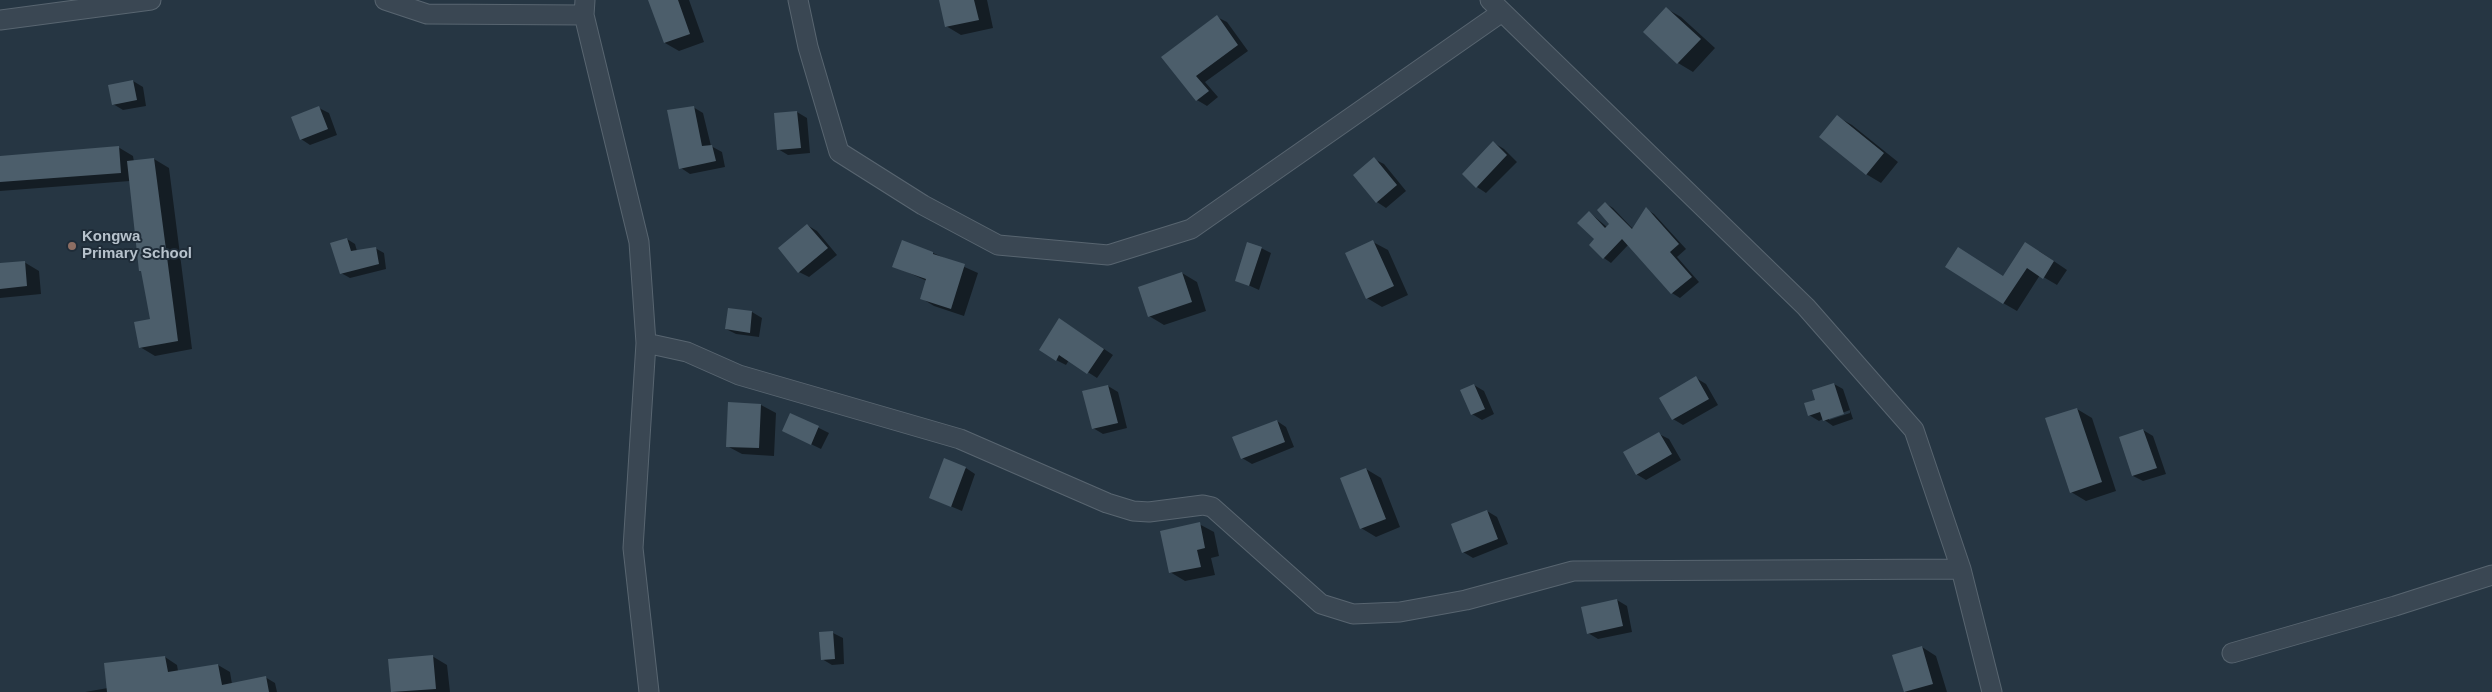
<!DOCTYPE html>
<style>
body{margin:0}
canvas{display:block;background:#263643}
</style>
<canvas width="2492" height="692"></canvas>
<script>
const g = document.querySelector('canvas').getContext('2d');
g.lineJoin = 'round';
function fill(path, color) { g.fillStyle = color; g.fill(path, 'evenodd'); }
const toPath = rows => new Path2D(rows.map(r => 'M' + r).join(''));
function strokePath(path, color, width, dash) { g.strokeStyle = color; g.lineWidth = width; g.lineCap = dash ? 'butt' : 'round'; g.setLineDash(dash || []); g.stroke(path); }
function label(font, color, halo, rows, align = 'center') {
  g.font = font + ' Arial,sans-serif'; g.lineWidth = 4; g.setLineDash([]); g.textBaseline = 'middle'; g.strokeStyle = halo; g.fillStyle = color; for (const [text, x, y, turn = 0] of rows) {
    g.save(); g.translate(x, y); g.rotate((+turn || 0) * Math.PI / 180); g.textAlign = isNaN(turn) ? turn : align; if (halo) g.strokeText(text, 0, 0); g.fillText(text, 0, 0); g.restore();
  }
}
const shadow = toPath([
 [649,0,689,0,704,42,679,51,665,43],
 [940,0,987,0,993,28,961,35,946,26],
 [1667,9,1681,17,1715,48,1693,72,1678,63,1645,32],
 [1217,17,1227,22,1248,51,1205,82,1218,97,1207,106,1197,100,1163,58],
 [133,81,143,87,146,106,123,110,113,104],
 [693,107,703,113,711,146,722,152,725,167,690,174,681,168],
 [319,108,329,113,337,135,310,145,301,139],
 [797,112,807,118,810,153,788,155,778,149],
 [1838,117,1852,125,1898,162,1881,183,1866,174],
 [1494,143,1504,149,1517,162,1486,193,1477,187],
 [118,147,133,156,134,162,154,159,169,168,192,349,155,356,140,347,151,320,130,181,0,191,0,157],
 [1374,159,1384,164,1406,191,1386,208,1377,202],
 [1605,203,1613,208,1633,229,1646,209,1654,214,1686,249,1677,257,1699,282,1680,298,1672,293,1629,244,1611,263,1604,258,1589,212,1607,227,1611,224],
 [807,225,817,231,837,255,809,277,799,272],
 [347,239,355,244,357,251,375,248,384,253,386,269,350,278,341,273],
 [1373,242,1388,250,1408,295,1382,307,1367,298],
 [1261,248,1271,253,1259,290,1237,280],
 [2039,251,2067,270,2057,285,2040,275,2017,311,2003,303,2004,277],
 [933,253,978,273,964,316,934,306,921,298,927,281,894,266],
 [24,262,39,271,41,294,0,298,0,265],
 [1182,273,1197,282,1206,311,1164,325,1149,316],
 [729,309,752,312,762,318,759,337,736,334,726,329],
 [1070,326,1113,355,1097,378,1069,360,1066,365,1056,360],
 [1696,378,1706,384,1718,405,1683,425,1673,419],
 [1834,384,1843,389,1853,419,1833,426,1823,419,1819,421,1809,415,1817,400],
 [1850,410,1850,413,1829,420,1829,418],
 [1474,385,1484,391,1494,414,1482,420,1472,414],
 [1108,386,1118,392,1127,428,1103,434,1093,428],
 [729,403,761,405,776,413,774,456,742,454,727,446],
 [2077,409,2092,418,2116,491,2086,501,2071,492],
 [791,414,829,433,821,449,784,431],
 [1277,421,1286,427,1294,447,1252,464,1242,458],
 [2143,430,2153,436,2166,474,2143,481,2133,476],
 [1659,434,1669,439,1681,460,1646,480,1636,474],
 [966,468,975,474,962,511,931,498],
 [1366,469,1381,478,1400,527,1376,537,1361,528],
 [1487,511,1497,517,1508,544,1473,558,1463,552],
 [1199,524,1214,532,1219,556,1211,558,1215,575,1185,581,1170,572],
 [1617,600,1627,606,1632,632,1598,639,1588,633],
 [833,633,843,638,844,664,832,665,822,659],
 [1922,647,1936,656,1947,692,1905,692,1894,656],
 [432,656,447,665,450,692,393,692,390,660],
 [165,657,177,665,178,671,218,665,230,672,232,684,265,677,275,683,277,692,85,692,108,688]
]);
const building = toPath([
 [648,0,678,0,690,34,664,43],
 [939,0,974,0,979,20,945,27],
 [1666,7,1701,39,1677,64,1643,32],
 [1217,15,1238,45,1196,76,1209,91,1196,101,1161,57],
 [133,80,137,100,112,105,108,85],
 [319,106,328,129,300,140,291,117],
 [694,106,702,146,712,145,716,161,679,169,667,110],
 [797,111,801,148,777,150,774,113],
 [1837,115,1884,153,1866,175,1819,137],
 [1493,141,1507,155,1476,188,1462,174],
 [119,146,121,173,0,182,0,156],
 [1374,157,1397,185,1376,203,1353,175],
 [154,158,178,341,139,348,134,322,150,319,141,271,139,271,127,161],
 [1605,202,1632,229,1646,207,1679,244,1670,252,1692,277,1671,294,1622,239,1603,259,1589,245,1594,239,1577,223,1589,211,1605,228,1609,224,1597,210],
 [807,224,828,248,798,273,778,248],
 [347,238,351,251,376,247,379,264,340,274,330,243],
 [902,240,933,252,933,254,965,264,951,309,920,299,926,279,892,267],
 [1373,240,1394,286,1366,299,1345,253],
 [1247,242,1262,247,1249,286,1235,281],
 [2025,242,2054,261,2043,279,2027,268,2003,304,1945,267,1958,247,2003,276],
 [25,261,27,286,0,289,0,263],
 [1182,272,1192,302,1148,317,1138,287],
 [728,308,752,311,750,333,725,329],
 [1059,318,1104,349,1087,374,1059,355,1056,361,1039,350],
 [1696,376,1709,399,1672,420,1659,398],
 [1834,383,1844,414,1823,421,1820,412,1808,416,1804,403,1815,400,1812,390],
 [1474,384,1485,409,1471,415,1460,390],
 [1108,385,1118,423,1092,429,1082,391],
 [728,402,761,404,759,448,726,447],
 [2077,408,2102,482,2070,493,2045,418],
 [790,413,819,426,811,445,782,431],
 [1277,420,1285,442,1241,459,1232,437],
 [2143,429,2157,468,2132,476,2119,437],
 [1659,432,1672,454,1636,475,1623,452],
 [944,458,966,467,951,507,929,498],
 [1366,468,1386,519,1360,529,1340,478],
 [1487,510,1498,539,1462,553,1451,524],
 [1200,522,1205,548,1197,550,1201,567,1169,573,1160,531],
 [1617,599,1623,626,1587,634,1581,607],
 [833,631,835,659,821,660,819,632],
 [1922,646,1933,684,1904,692,1892,655],
 [433,655,436,689,391,692,388,659],
 [165,656,168,672,218,664,222,685,266,676,269,692,107,692,104,663]
]);
const street = toPath([
 [385,0,427,14,584,15],
 [585,0,584,15,639,242,646,343,633,548,649,692],
 [798,0,808,47,839,152,923,205,998,245,1108,255,1191,229,1502,12],
 [1490,0,1806,307,1914,430,1961,569,1992,692],
 [0,20,151,0],
 [646,343,687,352,739,375,960,439,1107,503,1133,511,1149,512,1203,505,1212,507,1321,604,1353,614,1400,612,1466,600,1573,571,1961,569],
 [2232,653,2395,606,2492,575]
]);
const markers = [
 [72,246,5,"#8d6e63"]
];
const poiNames = [
 ["Kongwa",82,237],
 ["Primary School",82,254]
];
fill(shadow, '#0007');
fill(building, '#4c5e6b');
strokePath(street, '#586570', 21);
strokePath(street, '#3a4753', 19);
for (const [x, y, r, color] of markers) { const dot = new Path2D(); dot.arc(x, y, r, 0, 2 * Math.PI); g.fillStyle = color; g.fill(dot); strokePath(dot, '#1f2c38', 2); }
label('bold 15px', '#b7c2cc', '#1f2c38', poiNames, 'left');
</script>
